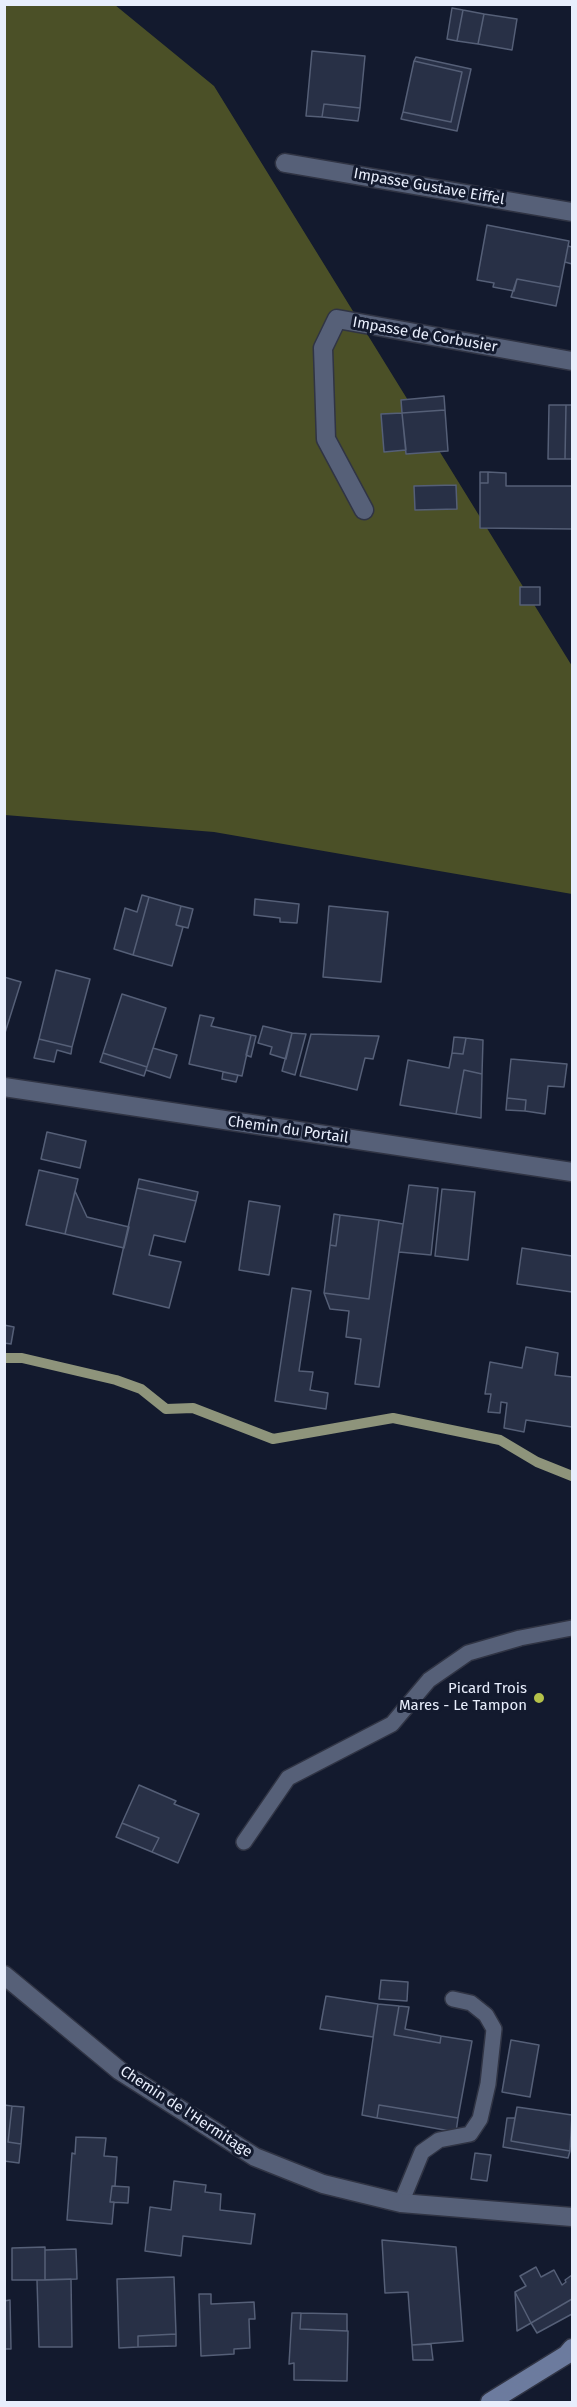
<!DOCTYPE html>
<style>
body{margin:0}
#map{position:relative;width:577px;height:2407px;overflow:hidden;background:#131a2e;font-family:"Fira Sans",sans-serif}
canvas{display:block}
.frame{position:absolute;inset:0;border:6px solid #e8eefc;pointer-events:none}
</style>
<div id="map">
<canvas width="577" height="2407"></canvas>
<div class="frame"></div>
</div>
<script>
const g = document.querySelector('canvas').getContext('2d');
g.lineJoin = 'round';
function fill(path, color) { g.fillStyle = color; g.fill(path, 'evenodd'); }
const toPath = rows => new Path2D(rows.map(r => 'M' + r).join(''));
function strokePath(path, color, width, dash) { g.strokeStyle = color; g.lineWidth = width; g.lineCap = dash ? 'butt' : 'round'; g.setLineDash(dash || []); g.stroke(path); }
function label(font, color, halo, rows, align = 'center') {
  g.font = font + ' "Fira Sans",sans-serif'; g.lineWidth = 6; g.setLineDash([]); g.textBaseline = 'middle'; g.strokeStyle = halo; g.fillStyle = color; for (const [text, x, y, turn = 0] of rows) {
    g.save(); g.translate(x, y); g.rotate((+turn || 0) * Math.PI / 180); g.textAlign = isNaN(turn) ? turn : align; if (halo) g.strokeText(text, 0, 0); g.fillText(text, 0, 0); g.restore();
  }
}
const forest = toPath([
 [4,5,115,5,214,86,572,666,572,894,214,832,5,815]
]);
const stream = toPath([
 [4,1358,22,1358,116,1380,141,1389,166,1409,193,1408,273,1439,393,1418,500,1440,537,1462,572,1476]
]);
const building = toPath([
 [452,8,463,10,457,41,447,39,452,8],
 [463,10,484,14,478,44,457,41,463,10],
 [484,14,517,19,512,50,478,44,484,14],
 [312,51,365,56,360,108,324,104,322,117,306,116,312,51],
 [416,57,471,69,457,131,401,119,403,112,451,122,462,72,414,61,416,57],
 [414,61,462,72,451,122,403,112,414,61],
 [324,104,360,108,358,121,322,117,324,104],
 [487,225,569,241,560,287,517,279,514,291,493,287,494,283,477,280,487,225],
 [568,246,572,247,572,264,565,262,568,246],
 [517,279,560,287,556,306,511,297,517,279],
 [444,396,445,410,402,413,401,400,444,396],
 [549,405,566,405,565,459,548,459,549,405],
 [566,405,572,405,572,459,565,459,566,405],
 [445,410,448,451,406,454,402,413,445,410],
 [402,413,406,450,384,452,381,414,402,413],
 [480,472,488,472,488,483,480,483,480,472],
 [488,472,506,473,506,486,572,486,572,529,480,528,480,483,488,483,488,472],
 [456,485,457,509,415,510,414,486,456,485],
 [520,587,540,587,540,605,520,605,520,587],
 [142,895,149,897,133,955,114,949,125,908,137,912,142,895],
 [149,897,181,906,176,925,183,927,172,966,133,955,149,897],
 [255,899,299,904,297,923,280,922,280,918,254,915,255,899],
 [181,906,193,909,188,928,176,925,181,906],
 [329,906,388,912,381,982,323,977,329,906],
 [56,970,90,979,72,1047,39,1039,56,970],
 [4,977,21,982,4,1036,4,977],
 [122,994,166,1008,147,1067,103,1053,122,994],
 [200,1015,214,1018,211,1026,251,1035,242,1076,189,1064,200,1015],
 [263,1026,292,1033,286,1059,270,1054,272,1047,258,1043,263,1026],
 [292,1033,306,1034,295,1075,282,1071,292,1033],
 [311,1034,379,1036,373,1059,365,1058,357,1090,300,1076,311,1034],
 [251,1035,256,1036,251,1057,246,1055,251,1035],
 [454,1037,466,1038,463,1054,452,1053,454,1037],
 [466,1038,483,1040,482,1074,464,1070,456,1114,400,1105,408,1060,449,1068,452,1053,463,1054,466,1038],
 [39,1039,72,1047,71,1054,57,1050,54,1062,34,1058,39,1039],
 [153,1048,177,1055,170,1078,146,1070,153,1048],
 [103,1053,147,1067,144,1076,100,1062,103,1053],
 [511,1059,567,1064,564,1087,548,1086,545,1114,525,1111,526,1100,507,1098,511,1059],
 [464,1070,482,1074,481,1118,456,1114,464,1070],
 [223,1072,238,1075,236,1082,222,1079,223,1072],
 [507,1098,526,1100,525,1111,506,1110,507,1098],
 [47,1132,86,1141,80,1168,41,1159,47,1132],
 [39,1170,78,1179,65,1234,26,1225,39,1170],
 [139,1179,198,1192,196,1201,137,1188,139,1179],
 [409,1185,438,1188,431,1255,399,1252,409,1185],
 [137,1188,196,1201,185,1242,154,1235,149,1255,181,1262,169,1308,113,1294,137,1188],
 [442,1189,475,1192,468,1260,435,1256,442,1189],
 [75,1191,87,1217,129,1227,124,1248,65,1234,75,1191],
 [249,1201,280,1206,269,1275,239,1270,249,1201],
 [334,1214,340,1215,336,1246,330,1245,334,1214],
 [340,1215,379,1220,369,1299,324,1293,330,1245,336,1246,340,1215],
 [379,1220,403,1224,379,1387,355,1384,361,1339,346,1337,349,1311,330,1309,324,1293,369,1299,379,1220],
 [522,1248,572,1256,572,1292,517,1284,522,1248],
 [292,1288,311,1291,299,1371,313,1372,310,1390,328,1393,326,1409,275,1401,292,1288],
 [4,1325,14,1327,11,1344,4,1343,4,1325],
 [526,1347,558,1353,555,1375,572,1377,572,1427,526,1420,524,1432,504,1428,507,1403,501,1402,500,1413,488,1412,491,1394,485,1394,490,1362,522,1368,526,1347],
 [139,1785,176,1801,174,1804,199,1814,178,1863,152,1852,159,1838,122,1823,139,1785],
 [122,1823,159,1838,152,1852,116,1837,122,1823],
 [381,1980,408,1982,407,2001,379,1999,381,1980],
 [326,1996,378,2004,373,2037,320,2029,326,1996],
 [378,2004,399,2006,394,2035,440,2043,441,2036,472,2041,458,2118,379,2105,377,2118,362,2115,378,2004],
 [399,2006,409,2007,405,2029,441,2036,440,2043,394,2035,399,2006],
 [511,2040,539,2045,530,2097,502,2092,511,2040],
 [4,2105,12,2106,8,2142,21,2144,19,2163,4,2161,4,2105],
 [379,2105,458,2118,456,2132,377,2118,379,2105],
 [12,2106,24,2107,21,2144,8,2142,12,2106],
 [517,2107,572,2115,570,2151,511,2141,517,2107],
 [507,2118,515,2118,511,2141,570,2151,568,2158,503,2147,507,2118],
 [76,2137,106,2138,104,2156,117,2157,115,2186,112,2186,110,2202,114,2202,112,2224,67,2220,72,2153,75,2154,76,2137],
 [475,2153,491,2155,487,2181,471,2179,475,2153],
 [174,2181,206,2185,205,2192,221,2194,220,2210,255,2214,251,2244,183,2236,181,2256,145,2251,150,2207,171,2210,174,2181],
 [112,2186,129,2187,128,2203,110,2202,112,2186],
 [382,2240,456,2247,463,2341,412,2345,408,2292,385,2293,382,2240],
 [45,2247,45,2280,12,2280,12,2248,45,2247],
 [76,2249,77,2279,45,2280,45,2250,76,2249],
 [536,2267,541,2277,554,2270,562,2285,566,2282,565,2280,572,2275,572,2299,531,2323,515,2292,526,2286,520,2276,536,2267],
 [174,2277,176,2334,138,2336,138,2347,119,2348,117,2279,174,2277],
 [71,2279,72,2347,39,2347,37,2280,71,2279],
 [515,2292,531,2323,517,2331,515,2292],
 [199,2294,211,2294,211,2304,254,2302,255,2319,249,2319,250,2348,234,2349,234,2354,201,2356,199,2294],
 [572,2299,572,2314,537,2333,531,2323,572,2299],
 [10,2300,11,2349,4,2349,4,2301,10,2300],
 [292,2313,301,2313,300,2329,348,2331,347,2381,294,2380,294,2363,289,2364,292,2313],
 [301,2313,347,2314,347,2331,300,2329,301,2313],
 [176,2334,176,2346,138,2347,138,2336,176,2334],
 [431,2344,433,2360,413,2360,412,2345,431,2344]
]);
const lane = toPath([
 [244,1842,288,1778,392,1724,429,1680,468,1653,520,1638,572,1628],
 [401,2203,422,2152,439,2140,470,2134,480,2119,488,2084,494,2029,486,2015,471,2003,453,1999]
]);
const street = toPath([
 [285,163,572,212],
 [364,510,326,439,323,348,337,319,572,361],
 [4,1087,572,1172],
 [4,1975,120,2071,255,2157,323,2184,401,2203,572,2217]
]);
const secondary = toPath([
 [490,2402,566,2355,572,2348]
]);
const markers = [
 [539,1698,6,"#b5c24a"]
];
const streetNames = [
 ["Impasse Gustave Eiffel",429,187,10],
 ["Impasse de Corbusier",425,335,10],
 ["Chemin du Portail",288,1130,8],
 ["Chemin de l'Hermitage",186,2112,33]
];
const poiNames = [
 ["Picard Trois",527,1689],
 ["Mares - Le Tampon",527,1706]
];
fill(forest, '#4b5027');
strokePath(stream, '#8e947b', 10);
fill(building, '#283046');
strokePath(building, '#555f77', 1.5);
strokePath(lane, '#303444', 18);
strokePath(street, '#303444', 21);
strokePath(secondary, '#303444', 21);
strokePath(lane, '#566078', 15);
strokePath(street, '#566078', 18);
strokePath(secondary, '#6c7b9e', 18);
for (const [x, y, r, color] of markers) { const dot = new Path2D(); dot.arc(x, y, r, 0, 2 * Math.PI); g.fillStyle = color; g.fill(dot); strokePath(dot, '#131a2e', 2); }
label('15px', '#e8eefc', '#131a2e', streetNames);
label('15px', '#e8eefc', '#131a2e', poiNames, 'right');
</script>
